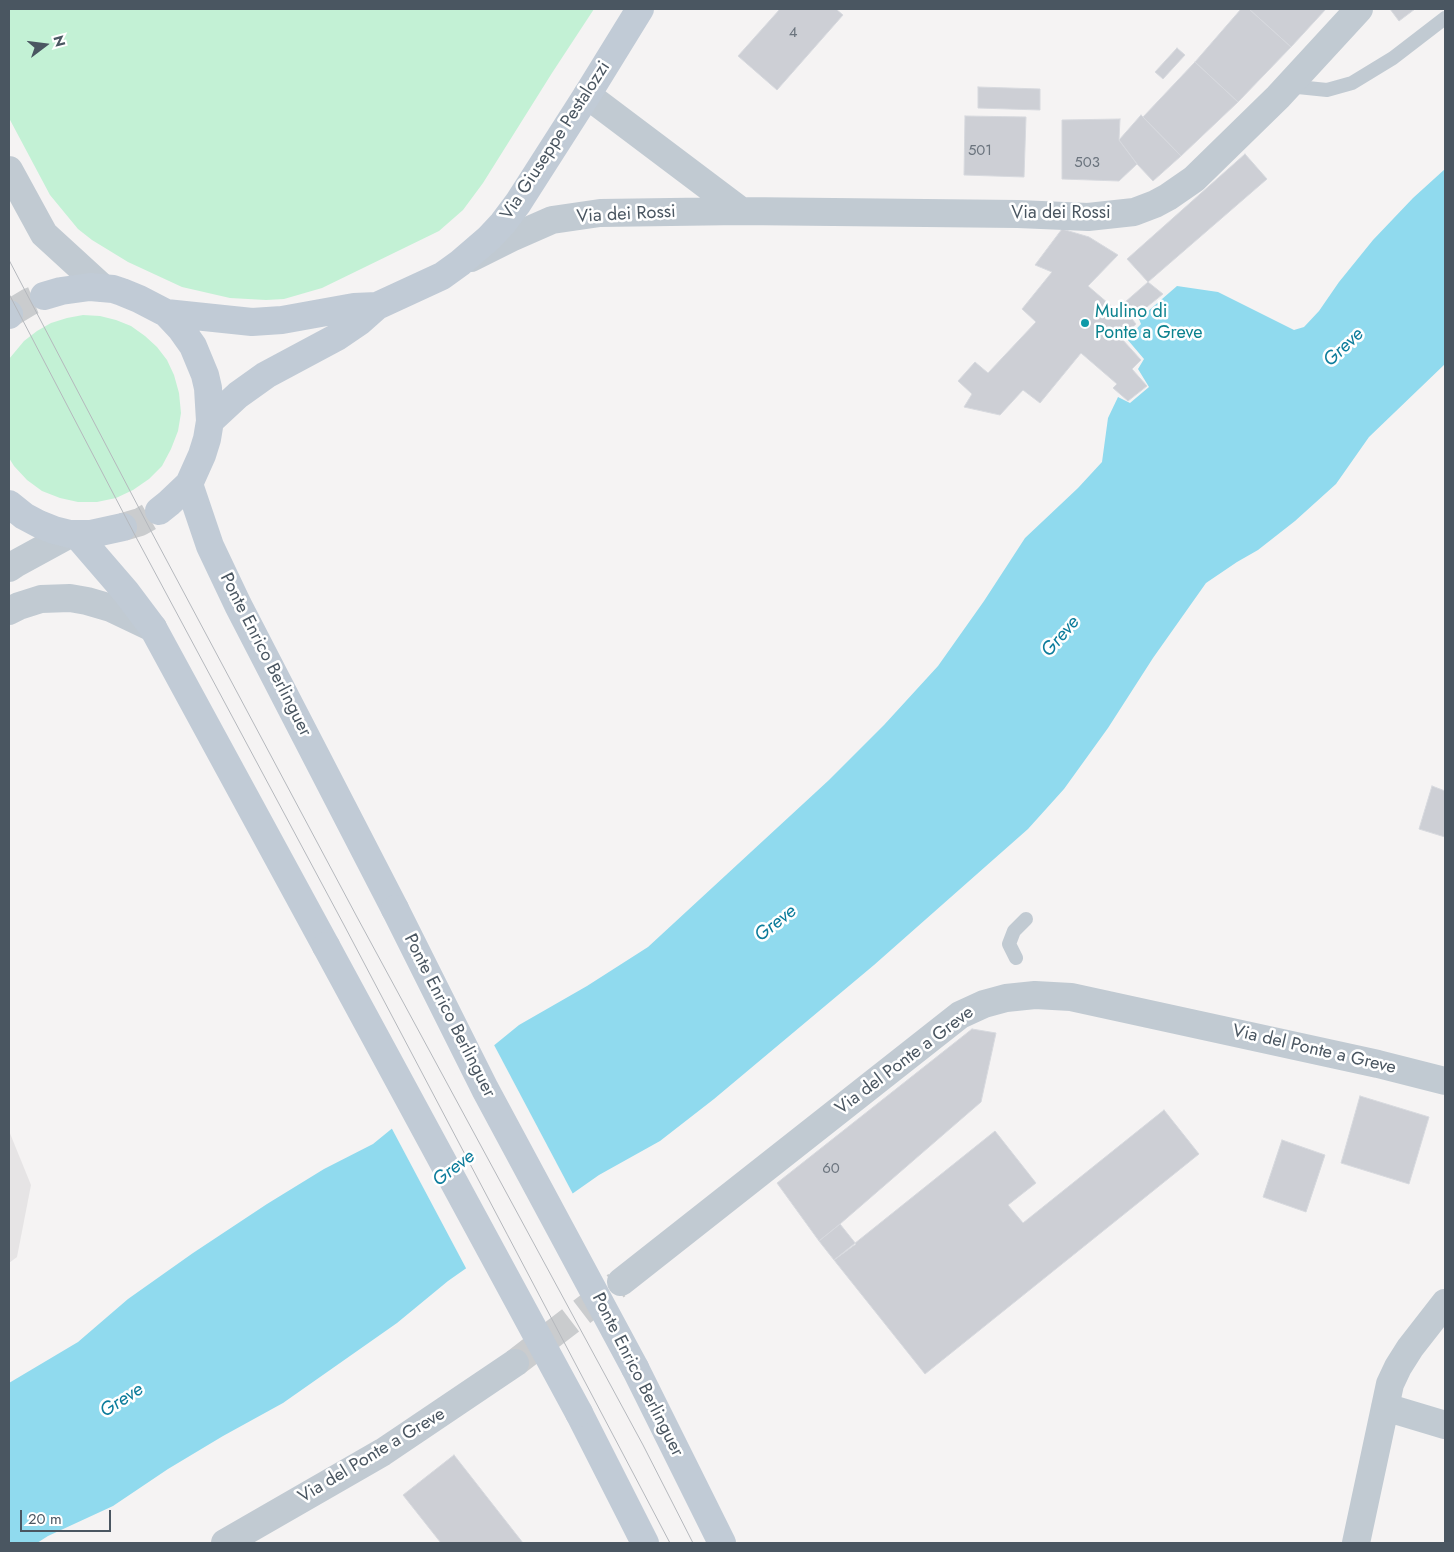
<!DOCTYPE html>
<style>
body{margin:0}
#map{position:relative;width:1454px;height:1552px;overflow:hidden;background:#f5f3f3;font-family:Jost,sans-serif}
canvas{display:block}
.frame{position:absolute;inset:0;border:10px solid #4a5661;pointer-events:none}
.north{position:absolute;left:20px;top:20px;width:50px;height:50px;-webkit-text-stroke:4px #fff;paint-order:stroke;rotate:75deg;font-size:14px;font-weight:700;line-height:20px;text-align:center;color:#4a5661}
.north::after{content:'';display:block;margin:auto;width:18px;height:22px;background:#4a5661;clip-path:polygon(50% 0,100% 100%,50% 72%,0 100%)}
.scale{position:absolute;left:20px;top:1510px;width:91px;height:22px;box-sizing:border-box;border:2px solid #4a5661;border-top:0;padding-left:6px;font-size:15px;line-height:18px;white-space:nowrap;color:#4a5661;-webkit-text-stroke:4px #fff;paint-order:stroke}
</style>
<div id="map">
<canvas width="1454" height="1552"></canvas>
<div class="frame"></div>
<div class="north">N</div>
<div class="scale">20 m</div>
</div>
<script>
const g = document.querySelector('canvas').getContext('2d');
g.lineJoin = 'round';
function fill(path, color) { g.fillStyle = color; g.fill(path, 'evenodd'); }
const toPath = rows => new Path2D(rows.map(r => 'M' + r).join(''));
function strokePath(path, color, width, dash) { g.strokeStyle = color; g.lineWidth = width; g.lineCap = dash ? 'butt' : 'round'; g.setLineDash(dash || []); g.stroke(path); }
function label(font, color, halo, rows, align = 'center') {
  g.font = font + ' Jost,sans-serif'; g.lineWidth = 5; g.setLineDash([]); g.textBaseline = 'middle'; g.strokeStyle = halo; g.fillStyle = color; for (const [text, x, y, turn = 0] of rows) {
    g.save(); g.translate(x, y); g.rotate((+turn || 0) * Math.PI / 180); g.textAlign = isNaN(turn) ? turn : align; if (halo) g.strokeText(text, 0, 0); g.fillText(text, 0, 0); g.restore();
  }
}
const education = toPath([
 [9,1131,31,1185,17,1257,9,1263]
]);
const green = toPath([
 [9,9,594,9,552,73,483,183,463,210,439,231,322,288,284,299,266,300,230,298,182,287,128,262,92,240,78,229,50,195,9,118],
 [83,315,100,316,116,320,131,326,145,336,157,347,167,360,174,375,179,393,181,413,178,431,171,449,162,466,149,479,133,490,116,498,97,502,78,502,60,498,42,491,27,480,14,466,9,458,9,359,24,341,37,331,51,323,67,318]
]);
const water = toPath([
 [1445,169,1445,364,1369,437,1336,484,1295,521,1258,550,1237,562,1206,583,1153,658,1108,728,1064,789,1028,829,874,965,714,1099,660,1141,599,1175,448,1281,397,1323,283,1403,223,1436,168,1469,113,1506,48,1536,37,1543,9,1543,9,1383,78,1342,128,1299,193,1253,267,1204,324,1169,373,1144,519,1025,587,986,648,947,829,780,884,725,938,666,984,601,1025,538,1078,488,1102,462,1108,418,1118,397,1130,403,1149,387,1138,369,1144,359,1127,339,1141,324,1139,319,1177,286,1218,292,1294,330,1304,327,1319,311,1339,282,1373,240,1413,198]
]);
const pier = toPath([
 [493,1043,574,1196,467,1270,391,1127]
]);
const building = toPath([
 [780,9,836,9,843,15,777,90,738,56,780,9],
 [1241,9,1249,9,1291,47,1238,102,1195,62,1241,9],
 [1249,9,1326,9,1291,47,1249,9],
 [1390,9,1415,9,1399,21,1390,9],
 [1177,48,1185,55,1163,79,1155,72,1177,48],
 [1195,62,1238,102,1181,156,1143,117,1195,62],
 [978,87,1040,89,1040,110,978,108,978,87],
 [1141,115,1181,156,1153,181,1137,164,1119,140,1141,115],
 [965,116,1026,117,1024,177,964,175,965,116],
 [1120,119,1119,140,1137,164,1119,181,1062,179,1062,120,1120,119],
 [1245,154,1267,179,1148,282,1127,259,1245,154],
 [1062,229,1089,237,1118,255,1088,286,1116,310,1148,282,1163,294,1132,319,1136,324,1122,339,1141,360,1132,369,1147,386,1128,401,1113,388,1117,384,1081,353,1040,403,1023,390,1000,415,964,407,972,394,958,381,975,362,988,373,1036,322,1022,309,1052,272,1035,265,1062,229],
 [1432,786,1445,791,1445,837,1419,829,1432,786],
 [972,1029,996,1033,981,1102,840,1224,819,1241,777,1183,972,1029],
 [1360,1096,1429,1117,1409,1184,1341,1163,1360,1096],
 [1164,1110,1199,1154,925,1374,834,1260,995,1131,1036,1183,1008,1205,1023,1223,1164,1110],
 [1282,1140,1325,1155,1306,1212,1263,1197,1282,1140],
 [840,1224,856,1244,834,1260,819,1241,840,1224],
 [454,1455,523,1543,441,1543,403,1495,454,1455]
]);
const minorTunnel = toPath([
 [515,1363,617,1285]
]);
const secondaryTunnel = toPath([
 [9,314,29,302,44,296],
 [123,527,140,522,159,511]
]);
const service = toPath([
 [1288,86,1327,90,1352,83,1393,58,1445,18],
 [1016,958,1009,944,1014,931,1026,919]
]);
const minor = toPath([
 [587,95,741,211],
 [471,258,511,238,552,220,600,213,741,211,1018,214,1088,217,1134,212,1155,204,1168,197,1194,179,1278,97,1359,9],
 [9,568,15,564,70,534],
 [9,611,19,606,41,599,70,598,87,601,111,608,153,628],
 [621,1282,960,1015,984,1004,1006,998,1035,995,1071,997,1378,1064,1445,1081],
 [1385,1407,1445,1425],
 [225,1543,383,1452,515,1363],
 [1356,1543,1390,1384,1398,1367,1410,1348,1445,1303]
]);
const tertiary = toPath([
 [9,170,44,234,103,288]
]);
const secondary = toPath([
 [44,296,61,291,90,287,113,289,122,292,139,299,166,313,181,329,193,346,205,375,208,388,210,421,207,439,202,455,189,484,169,503,159,511],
 [166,313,252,322,282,320,354,307,377,306],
 [9,315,9,314],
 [210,421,238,395,266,375,337,337,359,322,377,306,442,276,460,263,489,238,503,223,518,203,587,95,640,9],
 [189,484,210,546,238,605,395,909],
 [9,504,24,516,39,524,54,530,70,534,91,534,123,527],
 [76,534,126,592,153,628,326,946],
 [635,1368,722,1543],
 [579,1413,645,1543]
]);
const tram = toPath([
 [9,260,151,531,357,917,643,1445,693,1543],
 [9,294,137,539,344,925,670,1543]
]);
const secondaryBridge = toPath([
 [395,909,485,1089,635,1368],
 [326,946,579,1413]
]);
const markers = [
 [1085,323,5,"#0f9aa8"]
];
const numberNames = [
 ["4",793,33],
 ["501",980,151],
 ["503",1087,163],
 ["60",831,1169]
];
const streetNames = [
 ["Via Giuseppe Pestalozzi",556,141,-57],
 ["Via dei Rossi",1061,214],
 ["Via dei Rossi",626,215,-3],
 ["Ponte Enrico Berlinguer",265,655,63],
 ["Ponte Enrico Berlinguer",449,1016,63],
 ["Via del Ponte a Greve",1314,1050,13],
 ["Via del Ponte a Greve",905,1061,-37],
 ["Ponte Enrico Berlinguer",637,1375,63],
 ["Via del Ponte a Greve",372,1456,-31]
];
const cultureNames = [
 ["Mulino di",1095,313],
 ["Ponte a Greve",1095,334]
];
const waterNames = [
 ["Greve",1344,348,-43],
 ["Greve",1061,637,-49],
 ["Greve",776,924,-38],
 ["Greve",454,1169,-37],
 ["Greve",122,1401,-33]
];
fill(education, '#e6e4e5');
fill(green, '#c3f1d5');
fill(water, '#90daee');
fill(pier, '#f5f3f3');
fill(building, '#cdcfd5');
strokePath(building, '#d7d9de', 1);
strokePath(minorTunnel, '#caccce', 28, [28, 14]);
strokePath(secondaryTunnel, '#caccce', 28, [28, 14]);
strokePath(service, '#c1cad2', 14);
strokePath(minor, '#c1cad2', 28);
strokePath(tertiary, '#c1cad2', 28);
strokePath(secondary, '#c1cbd6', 28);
strokePath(tram, '#b5b8bd', 1);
strokePath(secondaryBridge, '#c1cbd6', 28);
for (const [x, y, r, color] of markers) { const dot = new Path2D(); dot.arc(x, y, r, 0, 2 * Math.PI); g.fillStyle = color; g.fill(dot); strokePath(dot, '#fff', 2); }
label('15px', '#6b747e', null, numberNames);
label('18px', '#4a5661', '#fff', streetNames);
label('18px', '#0d838f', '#fff', cultureNames, 'left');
label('italic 19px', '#0c7c9b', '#fff', waterNames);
</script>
